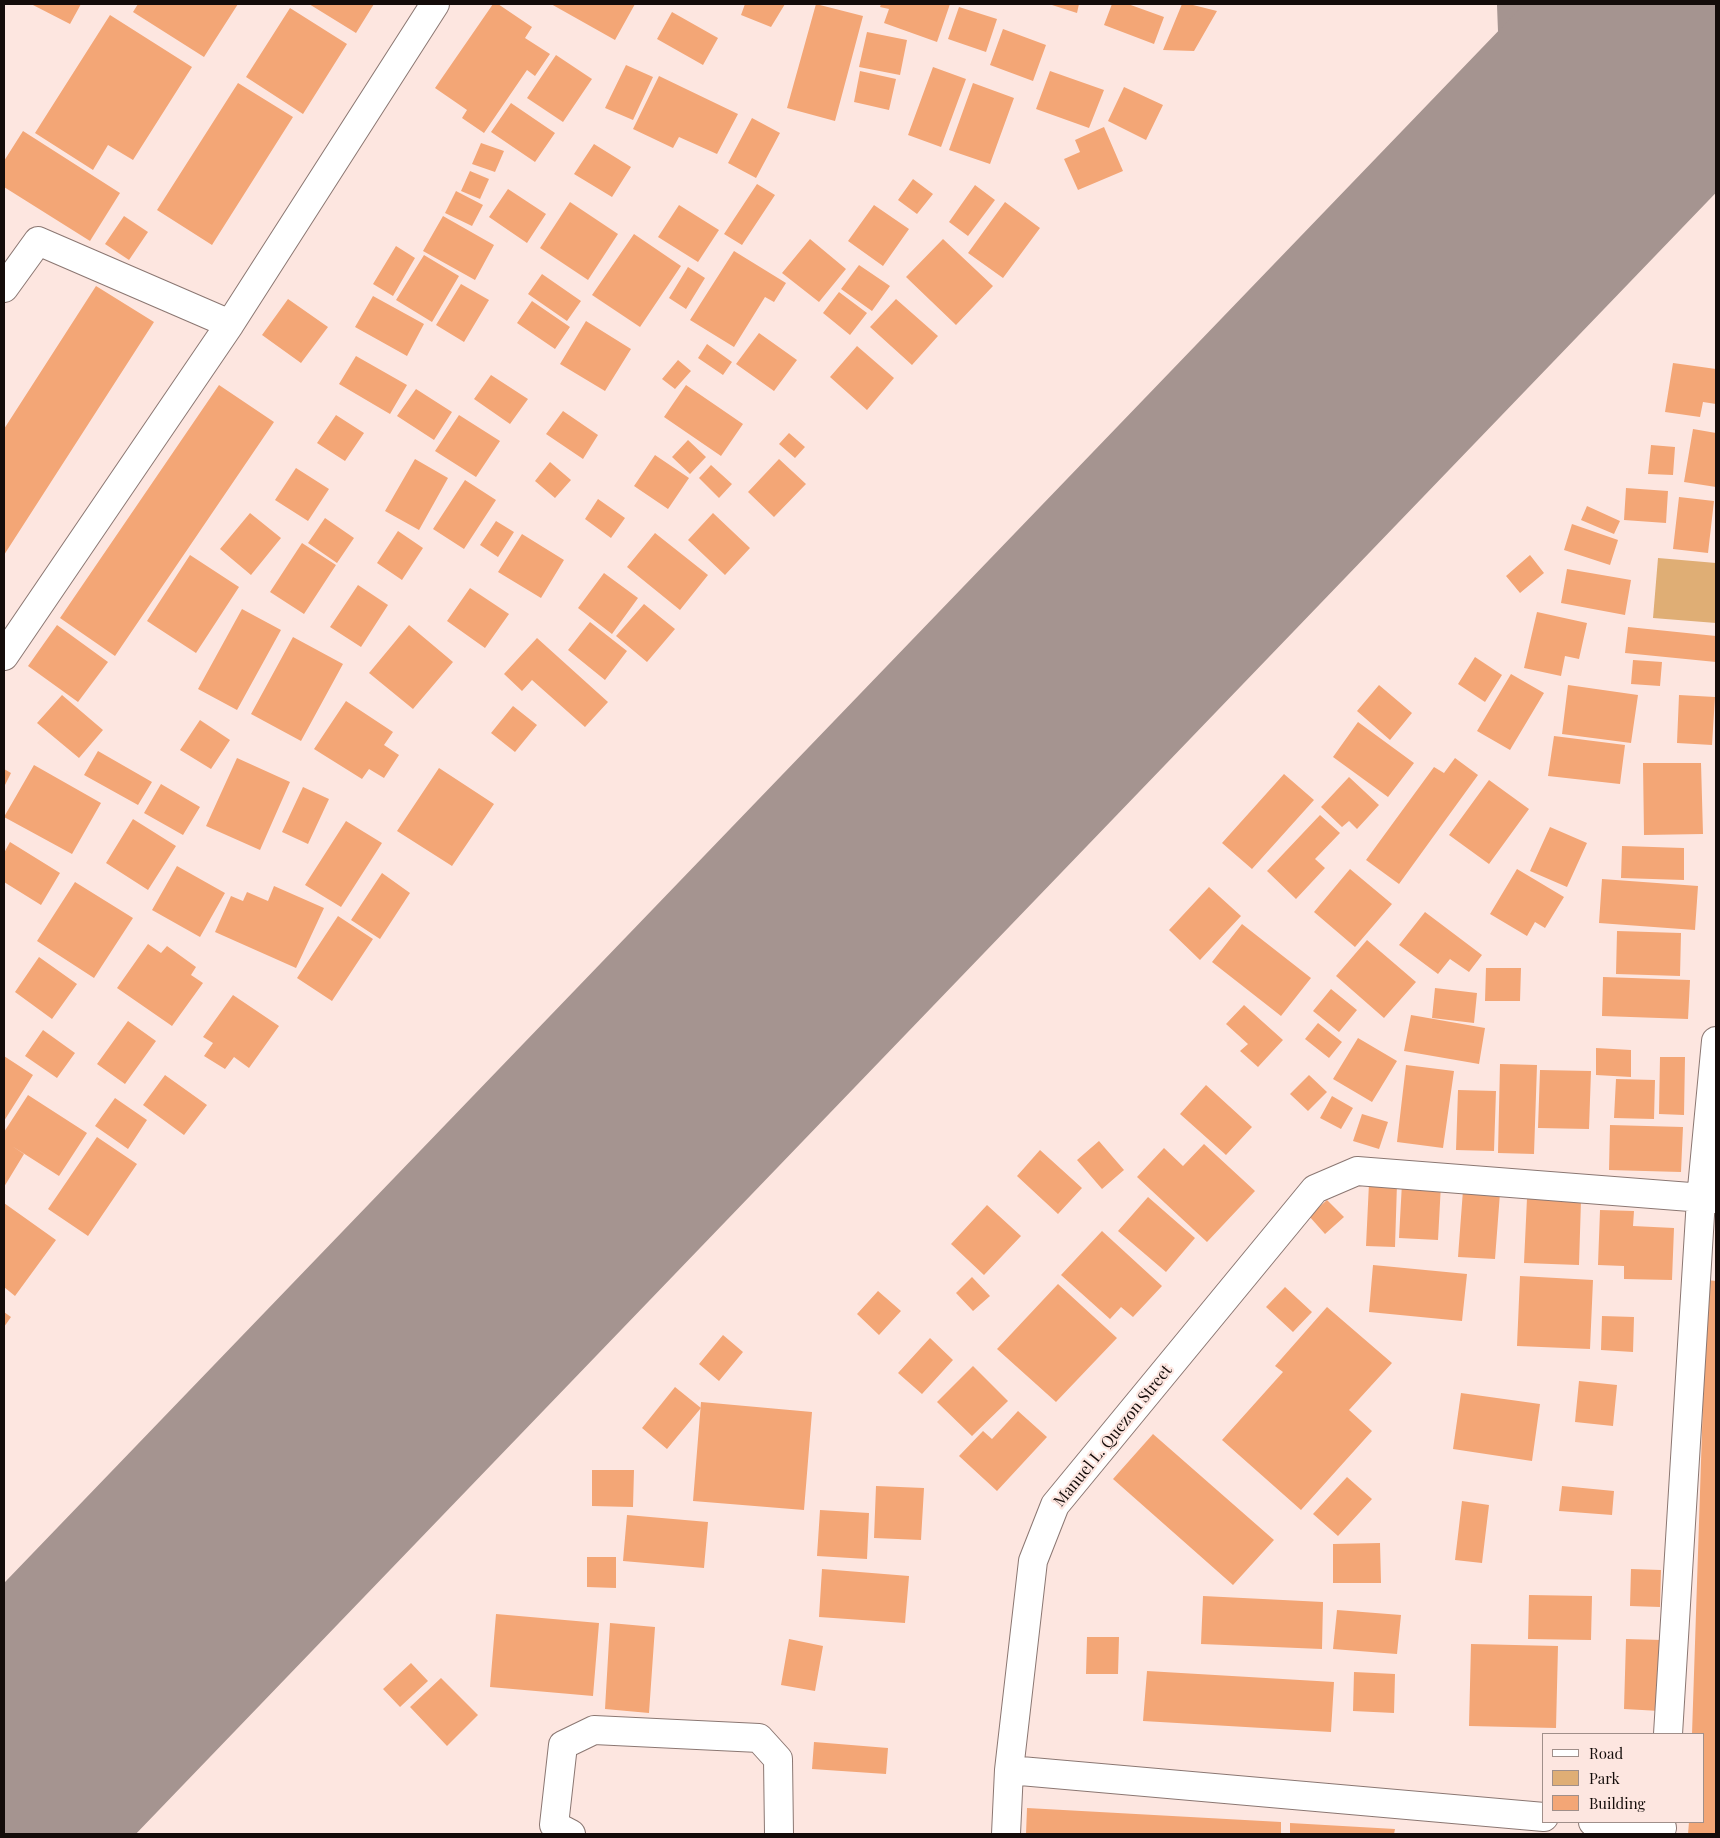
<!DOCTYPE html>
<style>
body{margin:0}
#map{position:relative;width:1720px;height:1838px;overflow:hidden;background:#fde6e0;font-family:"Playfair Display",serif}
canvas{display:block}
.frame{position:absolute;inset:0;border:5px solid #140c0a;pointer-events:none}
.legend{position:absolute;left:1542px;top:1733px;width:162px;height:90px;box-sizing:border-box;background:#fde6e0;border:1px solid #a08f8a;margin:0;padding:6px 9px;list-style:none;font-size:15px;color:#140c0a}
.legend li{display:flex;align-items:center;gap:10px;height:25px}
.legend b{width:25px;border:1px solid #a08f8a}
</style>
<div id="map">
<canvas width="1720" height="1838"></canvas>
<div class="frame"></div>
<ul class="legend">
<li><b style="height:6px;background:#fff"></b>Road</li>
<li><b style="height:14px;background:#dfae75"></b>Park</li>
<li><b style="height:14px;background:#f3a676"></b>Building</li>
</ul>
</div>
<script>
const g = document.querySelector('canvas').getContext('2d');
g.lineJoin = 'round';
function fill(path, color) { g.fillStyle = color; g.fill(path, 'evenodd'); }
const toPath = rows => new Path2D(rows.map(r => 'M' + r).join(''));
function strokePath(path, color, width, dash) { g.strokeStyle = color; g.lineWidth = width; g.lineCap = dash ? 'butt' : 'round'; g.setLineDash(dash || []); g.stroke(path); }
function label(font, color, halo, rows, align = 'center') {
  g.font = font + ' "Playfair Display",serif'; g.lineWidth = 4.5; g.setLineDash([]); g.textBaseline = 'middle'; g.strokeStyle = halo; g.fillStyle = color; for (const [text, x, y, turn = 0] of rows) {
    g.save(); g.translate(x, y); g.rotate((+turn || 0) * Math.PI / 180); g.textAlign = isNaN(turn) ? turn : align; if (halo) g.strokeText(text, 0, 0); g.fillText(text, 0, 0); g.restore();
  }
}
const green = toPath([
 [1658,558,1716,563,1716,623,1653,618]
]);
const taxiway = toPath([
 [1551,4,1557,163]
]);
const runway = toPath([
 [4,1777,1711,4]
]);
const building = toPath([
 [31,4,81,4,70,24],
 [138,4,238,4,204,57,133,12],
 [309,4,374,4,356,33],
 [493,4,498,4,532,27,525,38,550,54,535,76,527,70,484,133,462,118,467,110,435,88],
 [551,4,635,4,615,40],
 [745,4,785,4,771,27,741,15],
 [816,4,863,16,835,121,787,108],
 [881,4,950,4,937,42,884,23,889,9,880,7],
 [1052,4,1079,4,1077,13,1052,5],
 [1112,4,1128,4,1164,17,1154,44,1104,25],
 [1182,4,1189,4,1217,11,1194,51,1163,50],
 [959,7,997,19,986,52,948,39],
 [290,8,347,44,303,114,246,77],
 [672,12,718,38,703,65,657,39],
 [110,15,192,67,133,160,108,145,93,170,35,133],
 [1003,29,1046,45,1033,81,990,65],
 [867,32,907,40,900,75,859,67],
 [556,55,592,79,563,122,527,98],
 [626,65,653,77,633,120,605,108],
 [933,67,966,79,941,147,908,135],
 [860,71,896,79,889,110,854,102],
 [1050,71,1104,90,1089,128,1036,109],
 [659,76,738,114,717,154,679,137,673,148,633,129],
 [238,83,293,117,212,245,157,210],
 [973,83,1014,98,990,164,949,150],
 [1124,87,1163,105,1146,140,1108,121],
 [511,103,555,133,535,162,491,132],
 [752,118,780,133,756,178,728,163],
 [1104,127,1123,171,1078,190,1064,159,1080,152,1075,140],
 [23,131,120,193,90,241,4,187,4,161],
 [481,143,504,151,495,172,472,164],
 [594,144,631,167,612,197,574,174],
 [470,171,489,179,480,199,461,191],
 [913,179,933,194,917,214,898,200],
 [757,184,775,195,742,245,724,234],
 [975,185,995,200,968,236,949,222],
 [508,189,546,214,527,243,489,217],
 [456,191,483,205,472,226,445,213],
 [570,202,618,234,588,280,540,248],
 [1005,202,1040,228,1003,278,968,253],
 [679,205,719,230,698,262,658,237],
 [874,205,909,229,883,266,848,241],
 [124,216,148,232,129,260,105,244],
 [443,216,494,245,475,280,423,251],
 [634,234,681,266,640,327,592,295],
 [810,239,846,269,819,302,782,273],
 [943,239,993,286,956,325,906,277],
 [396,246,415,258,393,296,373,284],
 [734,251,786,283,774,302,765,297,734,347,690,320],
 [424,255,459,276,432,322,396,300],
 [859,265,890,286,872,311,841,289],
 [688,267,705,278,686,309,669,298],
 [542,274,581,301,567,321,528,294],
 [461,284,489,300,464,342,436,325],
 [96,286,154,322,4,555,4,429],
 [839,292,867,313,850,335,823,313],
 [373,296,424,324,407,356,355,327],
 [288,299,328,327,301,363,262,335],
 [896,299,938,336,912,365,870,327],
 [532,301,570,327,555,349,517,323],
 [586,321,631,349,605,391,560,364],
 [759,333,797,360,774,391,736,364],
 [707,344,732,362,723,375,698,358],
 [857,346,894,378,867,410,830,377],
 [356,356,407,385,390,414,339,384],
 [678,360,691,371,675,389,662,379],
 [1673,363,1716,369,1716,404,1703,402,1700,417,1665,412],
 [491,375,528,399,510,424,474,399],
 [219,385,274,422,115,656,60,618],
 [686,385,743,424,721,456,664,417],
 [416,389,452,412,434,440,397,416],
 [563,411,598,435,583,459,546,434],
 [336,415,364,433,345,461,317,443],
 [459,415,500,441,476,477,435,451],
 [1693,429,1716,433,1716,487,1684,482],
 [789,433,805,447,795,458,779,444],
 [688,440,706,457,690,474,672,457],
 [1651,445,1675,447,1673,475,1648,474],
 [655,455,689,478,668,509,634,486],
 [415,459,448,478,419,530,385,511],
 [779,459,806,484,774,517,748,492],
 [550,462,571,480,555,498,535,481],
 [711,465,732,484,719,498,699,478],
 [296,468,329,489,308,521,275,500],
 [465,480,496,500,464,549,433,529],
 [1626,488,1668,491,1666,523,1624,520],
 [1679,497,1714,501,1708,553,1673,549],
 [598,499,625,518,611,538,585,519],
 [1587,506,1620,521,1614,534,1581,520],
 [250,513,281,538,251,575,220,549],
 [713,513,750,548,725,575,688,540],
 [325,518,354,538,337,563,308,543],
 [496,521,514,532,498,557,480,545],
 [1572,524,1618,540,1610,565,1564,550],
 [398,531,423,548,402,580,377,563],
 [655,533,708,575,680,610,627,567],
 [522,534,564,560,541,598,498,572],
 [302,543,336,565,304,614,270,592],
 [190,555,239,587,196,653,147,621],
 [1530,555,1544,573,1520,593,1506,576],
 [1567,569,1631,580,1625,615,1561,603],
 [604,573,638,598,612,634,578,608],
 [358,585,388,605,361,647,330,627],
 [470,588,509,614,485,648,447,621],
 [644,604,675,629,647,662,616,636],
 [242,609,281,630,237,710,198,689],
 [1537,612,1587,623,1579,659,1565,656,1561,676,1524,668],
 [590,622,627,651,605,680,568,650],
 [57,625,108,662,78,702,28,666],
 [409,625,453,662,413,709,369,673],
 [1628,627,1716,636,1716,662,1625,653],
 [293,637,343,664,301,741,251,714],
 [537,638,608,702,585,727,532,680,522,691,504,674],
 [1475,657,1502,675,1485,702,1458,684],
 [1633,660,1662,662,1660,686,1631,684],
 [1511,674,1544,693,1510,750,1477,731],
 [1379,685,1412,713,1390,740,1357,711],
 [1568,685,1638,695,1631,743,1562,734],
 [62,695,103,730,79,758,37,723],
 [1679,695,1715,697,1712,745,1677,743],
 [346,701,393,732,384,745,399,755,384,778,369,769,362,779,314,749],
 [513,706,537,725,515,752,491,733],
 [200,720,230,740,211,769,180,750],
 [1358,722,1414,763,1388,797,1333,757],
 [1554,736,1625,745,1620,784,1548,776],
 [98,751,152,782,138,805,84,775],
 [237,758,290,782,260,850,206,826],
 [1455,758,1478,775,1399,884,1366,860,1434,767,1444,773],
 [1643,763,1701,763,1703,834,1644,835],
 [34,765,101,803,72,854,4,817],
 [439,768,494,804,452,866,397,831],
 [4,769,11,773,4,787],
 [1284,774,1314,800,1252,869,1222,843],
 [1349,777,1379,805,1357,829,1349,821,1342,827,1321,807],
 [1489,780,1529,809,1489,864,1449,835],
 [161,784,200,807,183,835,144,813],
 [303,787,329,799,308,844,282,832],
 [1320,815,1340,833,1315,859,1325,868,1296,899,1267,871],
 [133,819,176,846,148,890,106,863],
 [346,821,382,843,341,907,305,885],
 [1550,827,1587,843,1567,887,1530,871],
 [10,842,60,873,41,905,4,882,4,853],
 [1622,846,1684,848,1684,880,1621,878],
 [177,866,225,893,200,937,152,910],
 [1350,869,1392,904,1355,947,1314,912],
 [1517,869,1564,897,1545,928,1535,922,1527,936,1490,914],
 [382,873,410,893,380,939,351,920],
 [1602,879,1698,886,1695,930,1599,923],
 [75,882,133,918,94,978,37,941],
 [274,886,324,908,296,968,215,932,231,896,243,901,247,892,268,901],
 [1209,887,1241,916,1200,960,1169,930],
 [1425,912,1482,955,1469,972,1450,959,1438,974,1399,945],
 [338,916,373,939,332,1001,297,978],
 [1242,924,1311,978,1281,1016,1212,962],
 [1617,931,1681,933,1680,976,1616,974],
 [1367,940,1416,982,1384,1018,1336,976],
 [148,944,161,953,167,946,196,967,191,975,203,983,172,1026,117,988],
 [39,957,77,984,52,1019,15,992],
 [1486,968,1521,968,1520,1001,1485,1001],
 [1603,977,1690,980,1688,1019,1602,1016],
 [1435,988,1477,993,1474,1023,1432,1018],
 [1331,989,1357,1010,1339,1032,1313,1011],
 [233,995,279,1026,249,1068,234,1057,225,1069,204,1056,213,1043,203,1037],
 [1244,1005,1283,1040,1258,1067,1240,1051,1248,1044,1226,1024],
 [1411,1015,1485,1028,1479,1064,1404,1051],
 [128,1021,156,1041,125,1084,97,1064],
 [1318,1023,1342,1042,1329,1058,1305,1039],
 [43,1030,75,1053,57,1078,25,1056],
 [1358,1038,1397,1061,1372,1102,1333,1079],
 [1596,1048,1631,1050,1631,1077,1596,1075],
 [4,1056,33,1075,4,1121],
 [1660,1057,1685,1057,1684,1115,1659,1114],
 [1500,1064,1537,1065,1534,1154,1498,1153],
 [1406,1065,1454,1071,1443,1148,1397,1142],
 [1540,1070,1591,1071,1589,1129,1538,1128],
 [165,1075,207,1105,184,1135,143,1105],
 [1309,1075,1327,1092,1308,1111,1290,1094],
 [1616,1079,1655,1080,1654,1119,1614,1118],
 [1206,1085,1252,1127,1226,1155,1180,1114],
 [1458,1090,1496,1091,1494,1151,1456,1150],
 [28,1095,87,1133,59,1176,12,1146,24,1154,4,1187,4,1132],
 [1332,1096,1353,1108,1341,1129,1320,1118],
 [115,1098,147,1120,128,1149,95,1126],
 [1362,1114,1388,1122,1379,1149,1353,1141],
 [1610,1125,1683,1127,1681,1172,1609,1170],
 [97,1137,137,1164,88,1236,48,1209],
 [1099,1141,1124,1170,1102,1189,1077,1160],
 [1204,1144,1255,1191,1207,1242,1137,1177,1164,1148,1183,1166],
 [1040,1150,1082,1188,1058,1214,1017,1176],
 [1369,1183,1397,1183,1395,1247,1366,1246],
 [1402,1183,1441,1184,1438,1240,1399,1238],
 [1463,1190,1500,1193,1495,1259,1458,1257],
 [1148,1197,1195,1238,1166,1272,1118,1231],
 [1527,1198,1581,1200,1579,1265,1524,1263],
 [1327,1200,1344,1217,1325,1234,1309,1216],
 [4,1203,56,1240,15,1296,4,1287],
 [987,1205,1021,1236,984,1275,951,1244],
 [1600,1210,1634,1211,1633,1226,1674,1228,1672,1280,1624,1279,1624,1266,1598,1265],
 [1102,1231,1162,1286,1133,1317,1121,1307,1110,1319,1061,1275],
 [1373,1265,1467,1274,1462,1321,1369,1312],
 [1520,1276,1593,1280,1590,1349,1517,1346],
 [972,1277,990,1296,973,1311,956,1293],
 [1707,1280,1716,1281,1716,1834,1688,1834,1689,1822,1704,1822,1704,1734,1692,1734],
 [1058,1284,1117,1338,1056,1402,997,1349],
 [1285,1287,1312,1312,1293,1332,1266,1307],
 [878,1291,901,1311,879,1335,857,1314],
 [1327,1307,1392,1363,1349,1410,1372,1431,1301,1510,1222,1440,1283,1372,1275,1366],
 [4,1312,11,1317,4,1327],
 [1602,1316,1634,1317,1633,1352,1601,1350],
 [723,1335,743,1352,719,1381,699,1364],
 [930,1338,953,1360,922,1394,898,1373],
 [973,1366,1008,1401,972,1436,937,1402],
 [1579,1381,1617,1385,1613,1426,1575,1422],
 [675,1387,701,1408,667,1449,642,1428],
 [1461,1393,1540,1404,1532,1461,1453,1449],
 [701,1402,812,1412,804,1510,693,1501],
 [1018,1411,1047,1437,997,1491,959,1456,983,1431,992,1439],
 [1153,1434,1274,1540,1233,1585,1113,1479],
 [592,1470,634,1470,633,1507,592,1506],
 [1347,1477,1372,1499,1338,1536,1313,1514],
 [876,1486,924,1488,921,1540,874,1538],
 [1562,1486,1614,1491,1612,1515,1559,1511],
 [1462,1501,1489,1505,1482,1563,1455,1560],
 [820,1510,869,1513,867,1559,817,1556],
 [627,1515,708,1522,704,1568,623,1561],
 [1380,1543,1381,1583,1333,1583,1333,1544],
 [587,1557,616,1557,616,1588,587,1587],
 [822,1569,909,1576,905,1623,819,1617],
 [1631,1569,1661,1570,1660,1607,1630,1606],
 [1529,1595,1592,1596,1591,1640,1528,1639],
 [1203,1596,1323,1602,1322,1649,1201,1644],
 [1337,1610,1401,1615,1397,1654,1333,1649],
 [496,1614,599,1623,593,1696,490,1687],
 [610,1623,655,1627,649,1713,605,1709],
 [1087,1637,1119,1637,1118,1674,1086,1674],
 [789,1639,823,1646,815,1691,781,1685],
 [1626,1639,1662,1640,1660,1711,1624,1709],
 [1471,1644,1558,1646,1556,1728,1469,1726],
 [411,1663,428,1681,400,1707,383,1689],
 [1147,1671,1334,1682,1331,1732,1143,1721],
 [1354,1672,1395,1674,1394,1713,1353,1711],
 [441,1678,478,1715,447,1746,410,1707],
 [814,1742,888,1748,886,1774,812,1769],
 [1027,1808,1281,1822,1281,1834,1026,1834],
 [1290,1823,1395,1829,1394,1834,1290,1834]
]);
const minor = toPath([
 [4,288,38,241,230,324],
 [4,656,230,324,435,4],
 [1668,1734,1701,1199,1716,1041],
 [1009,1770,1544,1817],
 [1593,1822,1662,1828],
 [571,1834,554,1825,563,1745,594,1730,759,1738,778,1759,779,1834],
 [1006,1834,1009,1770,1033,1561,1055,1505,1315,1189,1357,1171,1716,1199]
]);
const streetNames = [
 ["Manuel L. Quezon Street",1113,1436,-51]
];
fill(green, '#dfae75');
strokePath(taxiway, '#a59490', 108);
strokePath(runway, '#a59490', 269);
fill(building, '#f3a676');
strokePath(minor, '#8b7772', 30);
strokePath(minor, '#fff', 28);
label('16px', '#140c0a', '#fde6e0', streetNames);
</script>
